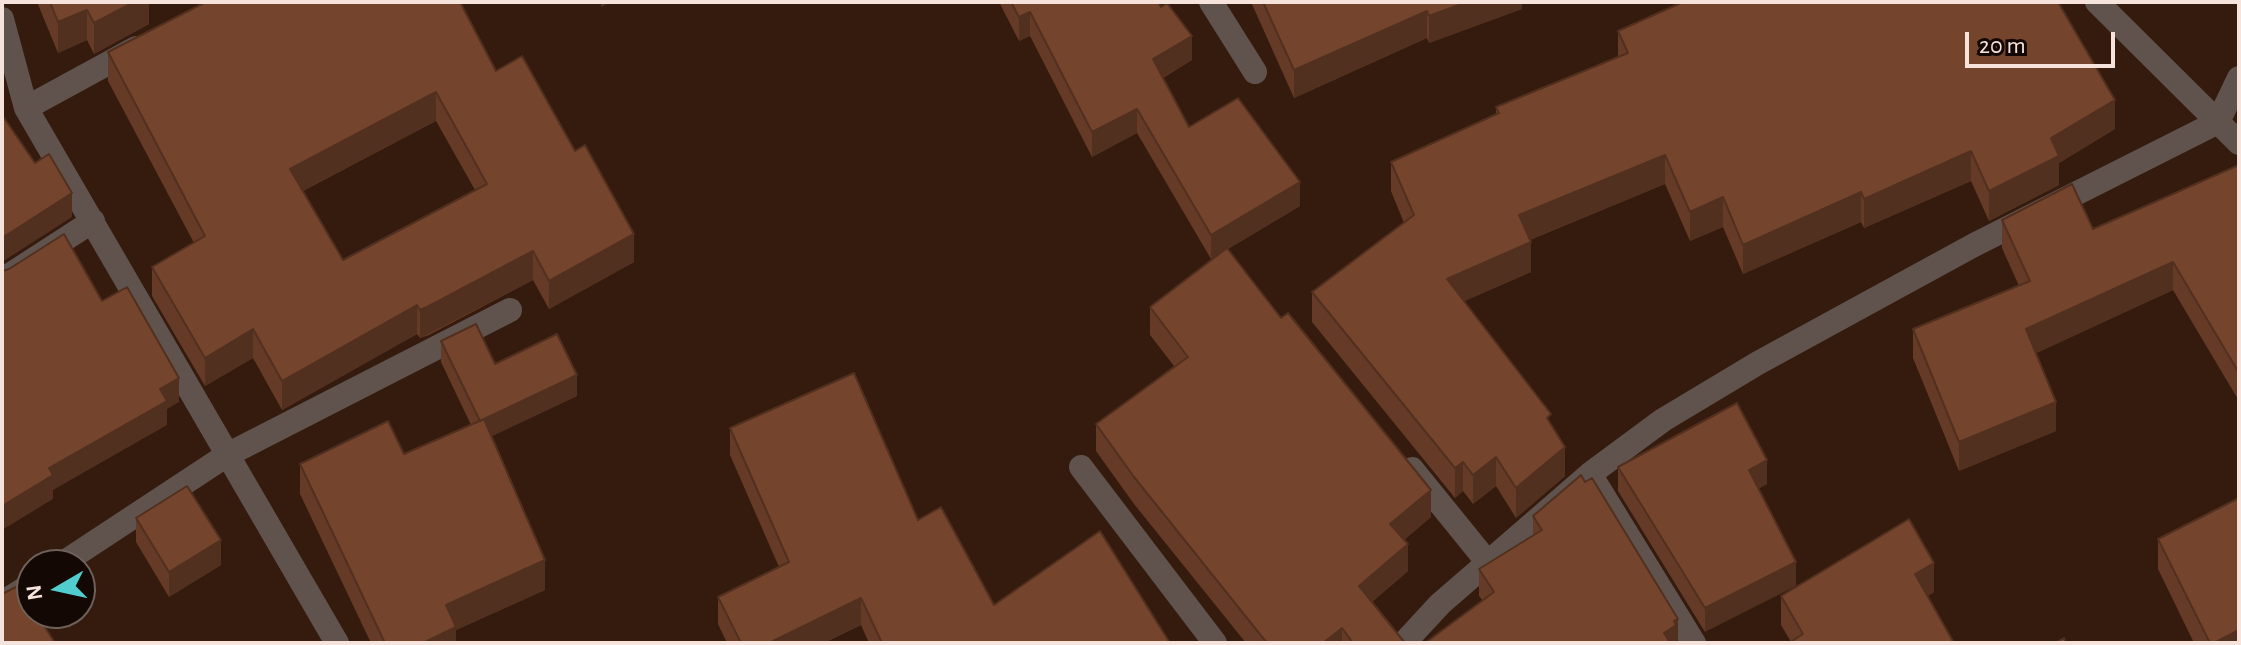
<!DOCTYPE html>
<style>
body{margin:0}
#map{position:relative;width:2241px;height:645px;overflow:hidden;background:#341b0e;font-family:"Alegreya Sans",sans-serif}
canvas{display:block}
.frame{position:absolute;inset:0;border:4px solid #f6e4dc;pointer-events:none}
.north{position:absolute;left:16px;top:549px;width:80px;height:80px;box-sizing:border-box;background:#140804;border:2px solid #6e605a;border-radius:50%;rotate:261deg;font-size:22px;font-weight:700;line-height:32px;text-align:center;color:#f6e4dc}
.north::after{content:'';display:block;margin:auto;width:28px;height:36px;background:#52cdce;clip-path:polygon(50% 0,100% 100%,50% 72%,0 100%)}
.scale{position:absolute;left:1965px;top:32px;width:150px;height:36px;box-sizing:border-box;border:4px solid #f6e4dc;border-top:0;padding-left:10px;font-size:24px;line-height:28px;white-space:nowrap;color:#f6e4dc;-webkit-text-stroke:6px #140804;paint-order:stroke}
</style>
<div id="map">
<canvas width="2241" height="645"></canvas>
<div class="frame"></div>
<div class="north">N</div>
<div class="scale">20 m</div>
</div>
<script>
const g = document.querySelector('canvas').getContext('2d');
g.lineJoin = 'round';
const toPath = rows => new Path2D(rows.map(r => 'M' + r).join(''));
function strokePath(path, color, width, dash) { g.strokeStyle = color; g.lineWidth = width; g.lineCap = dash ? 'butt' : 'round'; g.setLineDash(dash || []); g.stroke(path); }
function fill(path, color) { g.fillStyle = color; g.fill(path, 'evenodd'); }
const lane = toPath([
 [227,455,510,310]
]);
const street = toPath([
 [1211,2,1255,72],
 [2097,2,2239,143],
 [2,19,26,108,337,643],
 [26,108,136,48],
 [2,280,93,221],
 [1081,467,1215,643],
 [1412,469,1489,564],
 [1590,474,1694,643],
 [60,565,227,455],
 [2,603,32,584],
 [1404,643,1440,604,1590,474,1663,420,1758,363,1974,245,2218,122,2239,78]
]);
const wall = toPath([
 [37,2,149,2,149,24,94,54,87,40,58,53],
 [999,2,1158,2,1192,60,1163,78,1189,127,1300,206,1228,249,1431,517,1404,540,1408,571,1372,602,1405,643,1246,643,1134,504,1096,451,1096,424,1174,366,1150,335,1150,307,1217,255,1211,259,1137,133,1092,157,1030,36,1019,41],
 [1251,2,1522,2,1522,9,1429,43,1427,38,1294,98],
 [1678,2,2058,2,2115,129,2059,163,2059,185,1989,221,1971,181,1864,228,1861,222,1743,274,1723,227,1690,241,1665,184,1530,240,1531,272,1464,301,1551,425,1565,476,1516,518,1496,486,1473,504,1463,491,1455,498,1312,322,1312,292,1404,223,1391,191,1391,162,1496,115,1496,107,1618,57,1618,31,1679,4],
 [108,52,496,71,634,262,549,309,533,280,429,335,420,338,417,334,282,410,253,358,205,386,152,296,152,267,194,243,108,81],
 [436,121,475,190,343,260,303,191],
 [2239,165,2239,401,2173,290,2036,353,2056,431,1959,471,1913,358,1913,329,2019,286,2002,248,2002,220,2093,229],
 [441,341,495,364,577,396,491,436,545,590,456,630,456,643,371,643,300,494,300,464,404,454,471,425,441,362],
 [730,428,918,520,994,605,1170,643,869,643,861,625,824,643,727,643,718,624,718,597,779,567,730,455],
 [1618,467,1767,484,1759,488,1705,632,1618,491],
 [1533,516,1678,643,1482,600,1479,596,1479,569,1533,536],
 [136,518,221,565,169,597,136,542],
 [2158,539,2239,643,2194,643,2158,569],
 [1934,592,1928,596,1791,642,1781,625,1781,596]
]);
const shadedWall = toPath([
 [134,2,149,2,149,24,94,54,94,23],
 [601,2,611,2,601,7],
 [1467,2,1522,2,1522,9,1429,43,1429,16],
 [87,10,87,40,58,53,58,22],
 [1427,11,1427,38,1294,98,1294,70],
 [1030,12,1030,36,1019,41,1019,17],
 [1192,36,1192,60,1153,83,1153,59],
 [436,92,436,121,290,197,290,169],
 [2115,100,2115,129,2059,163,2059,185,1989,221,1989,191,2051,138],
 [1137,109,1137,133,1092,157,1092,132],
 [1971,151,1971,181,1864,228,1864,199],
 [1665,155,1665,184,1519,244,1519,215],
 [1300,182,1300,206,1211,259,1211,235],
 [1861,192,1861,222,1743,274,1743,245],
 [72,193,72,217,2,262,2,238],
 [1723,197,1723,227,1690,241,1690,212],
 [634,234,634,262,549,309,549,281],
 [1531,242,1531,272,1447,309,1447,279],
 [533,251,533,280,420,338,420,310],
 [2173,262,2173,290,2026,358,2026,329],
 [417,305,417,334,282,410,282,381],
 [253,329,253,358,205,386,205,358],
 [577,375,577,396,480,442,480,421],
 [179,378,179,402,167,409,167,425,53,490,53,499,2,530,2,506,49,468,160,389],
 [2056,402,2056,431,1959,471,1959,442],
 [1565,447,1565,476,1516,518,1516,488],
 [1496,457,1496,486,1473,504,1473,475],
 [1767,460,1767,484,1749,494,1749,470],
 [1463,462,1463,491,1455,498,1455,468],
 [1431,490,1431,517,1390,551,1390,524],
 [221,540,221,565,169,597,169,572],
 [1408,544,1408,571,1359,613,1359,586],
 [545,560,545,590,456,630,456,643,423,643,446,605],
 [1796,562,1796,586,1705,632,1705,608],
 [1934,563,1934,592,1915,603,1915,574],
 [861,598,861,625,824,643,769,643],
 [1678,619,1678,643,1664,643,1664,633,1674,621],
 [1342,628,1342,643,1323,643],
 [2239,630,2239,643,2214,643]
]);
const building = toPath([
 [50,2,134,2,94,23,87,10,58,22,50,2],
 [206,2,460,2,496,71,522,56,575,151,585,145,634,234,549,281,533,251,429,306,420,310,417,305,282,381,253,329,205,358,152,267,205,236,108,52,206,2],
 [436,92,487,184,343,260,290,169,436,92],
 [1011,2,1158,2,1161,7,1167,3,1192,36,1153,59,1189,127,1238,98,1300,182,1211,235,1137,109,1092,132,1030,12,1019,17,1011,2],
 [1263,2,1467,2,1429,16,1427,11,1294,70,1263,2],
 [1683,2,2058,2,2115,100,2051,138,2059,156,1989,191,1971,151,1864,199,1861,192,1743,245,1723,197,1690,212,1665,155,1519,215,1531,242,1447,279,1551,414,1547,418,1565,447,1516,488,1496,457,1473,475,1463,462,1455,468,1312,292,1414,215,1391,162,1499,113,1496,107,1628,53,1618,31,1683,2],
 [2,115,35,163,49,154,72,193,2,238,2,115],
 [2239,165,2239,373,2173,262,2026,329,2056,402,1959,442,1913,329,2030,281,2002,220,2072,184,2093,229,2239,165],
 [64,234,102,301,127,287,179,378,160,389,167,401,49,468,53,475,2,506,2,271,9,269,64,234],
 [1227,248,1281,318,1288,313,1431,490,1390,524,1408,544,1359,586,1405,643,1353,643,1342,628,1323,643,1267,643,1134,477,1096,424,1188,357,1150,307,1227,248],
 [476,324,495,364,557,334,577,375,480,421,441,341,476,324],
 [854,373,918,520,941,507,994,605,1100,531,1170,643,882,643,861,598,769,643,741,643,718,597,789,562,730,428,854,373],
 [1737,403,1767,460,1749,470,1796,562,1705,608,1618,467,1737,403],
 [484,419,545,560,446,605,456,627,423,643,385,643,300,464,388,421,404,454,484,419],
 [1581,475,1585,482,1592,478,1678,619,1674,621,1676,625,1664,633,1670,643,1425,643,1494,592,1479,569,1542,530,1533,516,1581,475],
 [187,486,221,540,169,572,136,518,187,486],
 [2239,498,2239,630,2214,643,2210,643,2158,539,2239,498],
 [1909,519,1934,563,1915,574,1954,643,1789,643,1803,634,1781,596,1909,519],
 [18,586,32,608,32,613,36,613,55,643,2,643,2,594,18,586],
 [2064,638,2066,643,2055,643,2064,638]
]);
strokePath(lane, '#60534d', 24);
strokePath(street, '#60534d', 24);
fill(wall, '#653a26');
fill(shadedWall, '#52301f');
fill(building, '#75442c');
strokePath(building, '#52301f', 2);
</script>
